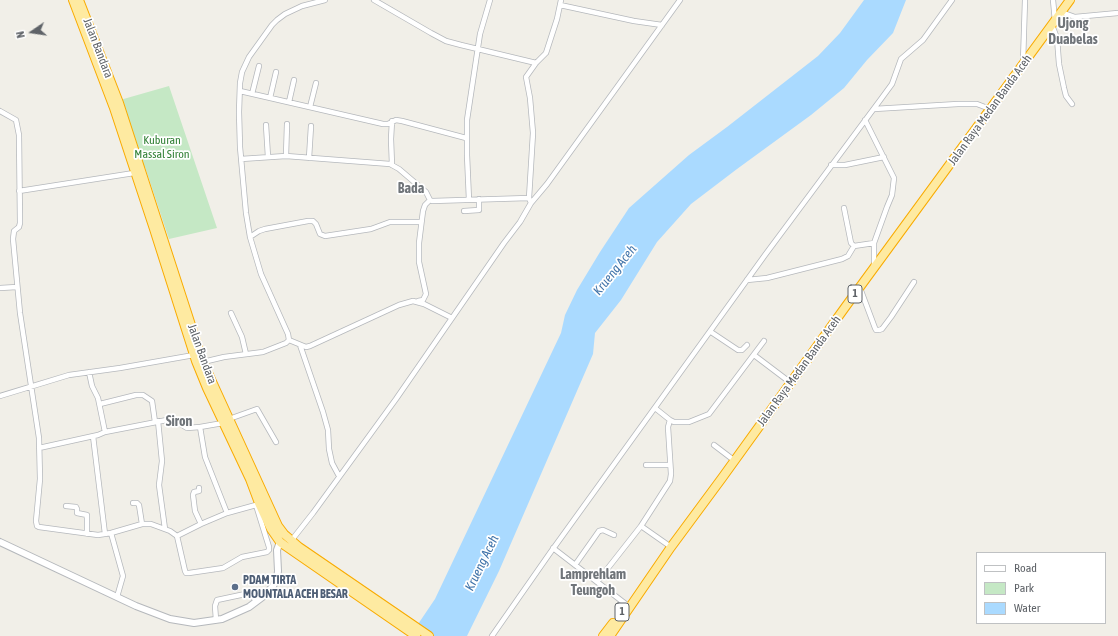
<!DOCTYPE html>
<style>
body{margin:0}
#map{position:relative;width:1118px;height:636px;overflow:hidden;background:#f1efe8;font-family:"Asap Condensed",sans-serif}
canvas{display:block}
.legend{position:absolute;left:976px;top:552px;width:130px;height:72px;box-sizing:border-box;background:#fff;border:1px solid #bfc1c3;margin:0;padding:5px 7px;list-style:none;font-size:12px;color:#5f6368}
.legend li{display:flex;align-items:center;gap:8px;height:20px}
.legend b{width:20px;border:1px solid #bfc1c3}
.north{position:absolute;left:12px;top:12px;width:40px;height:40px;-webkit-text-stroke:3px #fff;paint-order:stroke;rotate:257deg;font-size:11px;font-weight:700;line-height:16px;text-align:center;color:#5f6368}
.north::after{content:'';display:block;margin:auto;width:14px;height:18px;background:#5f6368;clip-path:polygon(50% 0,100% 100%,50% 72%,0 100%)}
</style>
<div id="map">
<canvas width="1118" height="636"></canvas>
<ul class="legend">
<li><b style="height:5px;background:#fff"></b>Road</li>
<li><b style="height:11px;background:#c5e8c5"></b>Park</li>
<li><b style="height:11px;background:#aadaff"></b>Water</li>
</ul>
<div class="north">N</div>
</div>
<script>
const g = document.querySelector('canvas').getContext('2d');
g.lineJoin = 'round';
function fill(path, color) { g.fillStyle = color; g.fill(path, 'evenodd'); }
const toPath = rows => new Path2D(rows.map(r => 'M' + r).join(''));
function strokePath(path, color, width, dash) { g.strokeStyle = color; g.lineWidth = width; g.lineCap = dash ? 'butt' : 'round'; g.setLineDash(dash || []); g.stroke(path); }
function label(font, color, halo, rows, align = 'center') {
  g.font = font + ' "Asap Condensed",sans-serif'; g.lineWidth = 3.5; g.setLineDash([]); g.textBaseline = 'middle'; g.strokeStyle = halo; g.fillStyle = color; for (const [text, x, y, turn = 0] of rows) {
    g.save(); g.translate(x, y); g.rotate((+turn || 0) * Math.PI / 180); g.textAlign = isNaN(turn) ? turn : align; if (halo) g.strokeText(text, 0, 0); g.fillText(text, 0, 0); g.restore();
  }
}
const green = toPath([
 [169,86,217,228,169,239,145,167,142,167,120,100]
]);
const water = toPath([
 [864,0,906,0,893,33,867,60,844,88,811,115,737,169,691,204,657,242,621,300,595,333,593,354,499,571,467,636,410,636,435,599,561,333,565,315,577,290,600,252,629,208,689,155,727,127,818,56,840,33]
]);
const minor = toPath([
 [374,0,431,33,446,41,461,45,536,63],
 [1053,0,1055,21],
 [560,5,634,21,662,25],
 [1061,12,1075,17,1118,13],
 [1052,25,1057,38,1059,64,1064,88,1066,96,1072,104],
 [1023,62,1025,0],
 [240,91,383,124,388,124,396,120,402,121,466,138],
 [252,94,259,66],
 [270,98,276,72],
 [289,102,294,80],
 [310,107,316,83],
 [874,109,958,104,977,104,990,109],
 [0,111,16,120,19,135,20,223,19,227,14,231,13,239,20,313,39,438,40,479,36,521,37,526,39,527,98,535,111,533,142,524,151,524,170,531,177,536,201,524,227,513],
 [865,120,894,178,892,195,887,207,874,243,874,268],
 [392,121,391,139,392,165],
 [266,125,268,157],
 [286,156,287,124],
 [309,158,311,126],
 [241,159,286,156,390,164,399,169,426,192,430,200,432,201,529,198],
 [831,165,845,165,884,157],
 [19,191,134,173],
 [469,200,467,155,467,120,480,34,490,0],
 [531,203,547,184,680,0],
 [844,208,851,243,854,246],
 [464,211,479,210,479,199],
 [250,237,259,231,265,229,308,221,313,221,316,224,320,234,325,236,371,229,390,222,421,222],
 [747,280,767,278,842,259,848,256,854,246,874,243],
 [0,288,17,287],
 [860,288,875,328,876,330,879,330,882,329,891,317,914,282],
 [418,301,423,300,426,294,419,262,419,243,423,211,425,205,430,200],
 [231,313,242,337,246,354],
 [711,332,738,350,742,350,747,345],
 [289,340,288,334,261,274,250,237,246,213,240,147,239,112,240,83,242,72,249,57,272,25,277,20,285,14,302,6,325,0],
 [289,340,306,347,310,346,399,305,413,301,424,304,452,318],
 [300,345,323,412,328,430,329,449,332,463,339,476],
 [754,355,791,383],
 [203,362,224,357,263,352,286,343,289,340],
 [89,372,92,386,98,398,105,432],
 [0,396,69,375,120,368,194,355],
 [100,404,136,395,143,395,152,401,155,422],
 [655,408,670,420,668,427,671,474,670,481,641,526,671,547],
 [229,419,257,409,276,442],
 [670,420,674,422,689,422,709,414,764,341],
 [158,421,162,461,159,485,165,529],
 [200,427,223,423],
 [93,436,105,534],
 [714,445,735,461],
 [39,448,98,435,105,432,172,419,187,428,200,427,205,457,227,513,256,505,259,503],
 [646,465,670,465],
 [199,488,199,491,194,492,193,495,195,511,201,524],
 [133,503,137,503,139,505,142,524],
 [66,506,76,507,77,509,77,513,87,515,87,534],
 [111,533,123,576,117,597],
 [177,536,185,571,186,573,189,573,223,568,242,557,267,552,269,550,269,547,256,505],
 [291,541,313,513,396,399,504,243,520,222,531,203,529,198,533,133,530,98,526,77,536,63,546,53,557,19,561,0],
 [553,548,627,605],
 [575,565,599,531,603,530,614,535],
 [597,582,641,526],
 [216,620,215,606,217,600,250,593,252,594,256,602],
 [492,636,550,553,765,255,881,99,892,84,901,59,923,40,952,0]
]);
const tertiary = toPath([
 [0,542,136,606,170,619,194,623,222,619,249,607,265,595,273,586,277,579,278,571,277,550,280,542]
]);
const trunk = toPath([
 [73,0,114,108,154,229,196,361,207,388,250,479,259,503,271,529,280,542,284,545,416,636],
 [79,0,119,103,203,362,278,526,284,534,299,547,429,636],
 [603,636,613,623],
 [610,636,671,547,722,478,846,306,1070,0]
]);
const markers = [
 [235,587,4,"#5c6f8a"]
];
const shields = [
 [855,294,14],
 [622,612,14]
];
const shieldNames = [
 ["1",855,294],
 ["1",622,612]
];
const streetNames = [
 ["Jalan Bandara",98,48,69],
 ["Jalan Raya Medan Banda Aceh",990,110,-54],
 ["Jalan Bandara",202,354,70],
 ["Jalan Raya Medan Banda Aceh",799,371,-54]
];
const parkNames = [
 ["Kuburan",162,140],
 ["Massal Siron",162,154]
];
const serviceNames = [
 ["PDAM TIRTA",243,580],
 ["MOUNTALA ACEH BESAR",243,594]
];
const waterNames = [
 ["Krueng Aceh",615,270,-51],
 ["Krueng Aceh",482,563,-64]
];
const quarterNames = [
 ["Ujong",1073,24],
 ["Duabelas",1073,40],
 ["Bada",411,189],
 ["Siron",179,422],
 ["Lamprehlam",593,575],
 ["Teungoh",593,591]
];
fill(green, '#c5e8c5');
fill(water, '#aadaff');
strokePath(minor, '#b5b8bc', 6);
strokePath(tertiary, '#b5b8bc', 8);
strokePath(trunk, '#f9ab00', 10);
strokePath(minor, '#fff', 4.5);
strokePath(tertiary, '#fff', 6);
strokePath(trunk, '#feeaa1', 8);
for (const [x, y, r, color] of markers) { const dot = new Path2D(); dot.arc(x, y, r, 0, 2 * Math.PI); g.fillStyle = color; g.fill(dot); strokePath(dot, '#fff', 1.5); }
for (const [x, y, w] of shields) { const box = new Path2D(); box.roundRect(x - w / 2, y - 9, w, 18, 3); g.fillStyle = '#fff'; g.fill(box); strokePath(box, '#5f6368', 1); }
label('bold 11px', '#5f6368', null, shieldNames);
label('12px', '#5f6368', '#fff', streetNames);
label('12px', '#348238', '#fff', parkNames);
label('bold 12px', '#4e5e75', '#fff', serviceNames, 'left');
label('italic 13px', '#4174aa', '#fff', waterNames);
label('bold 14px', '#70757a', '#fff', quarterNames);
</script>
